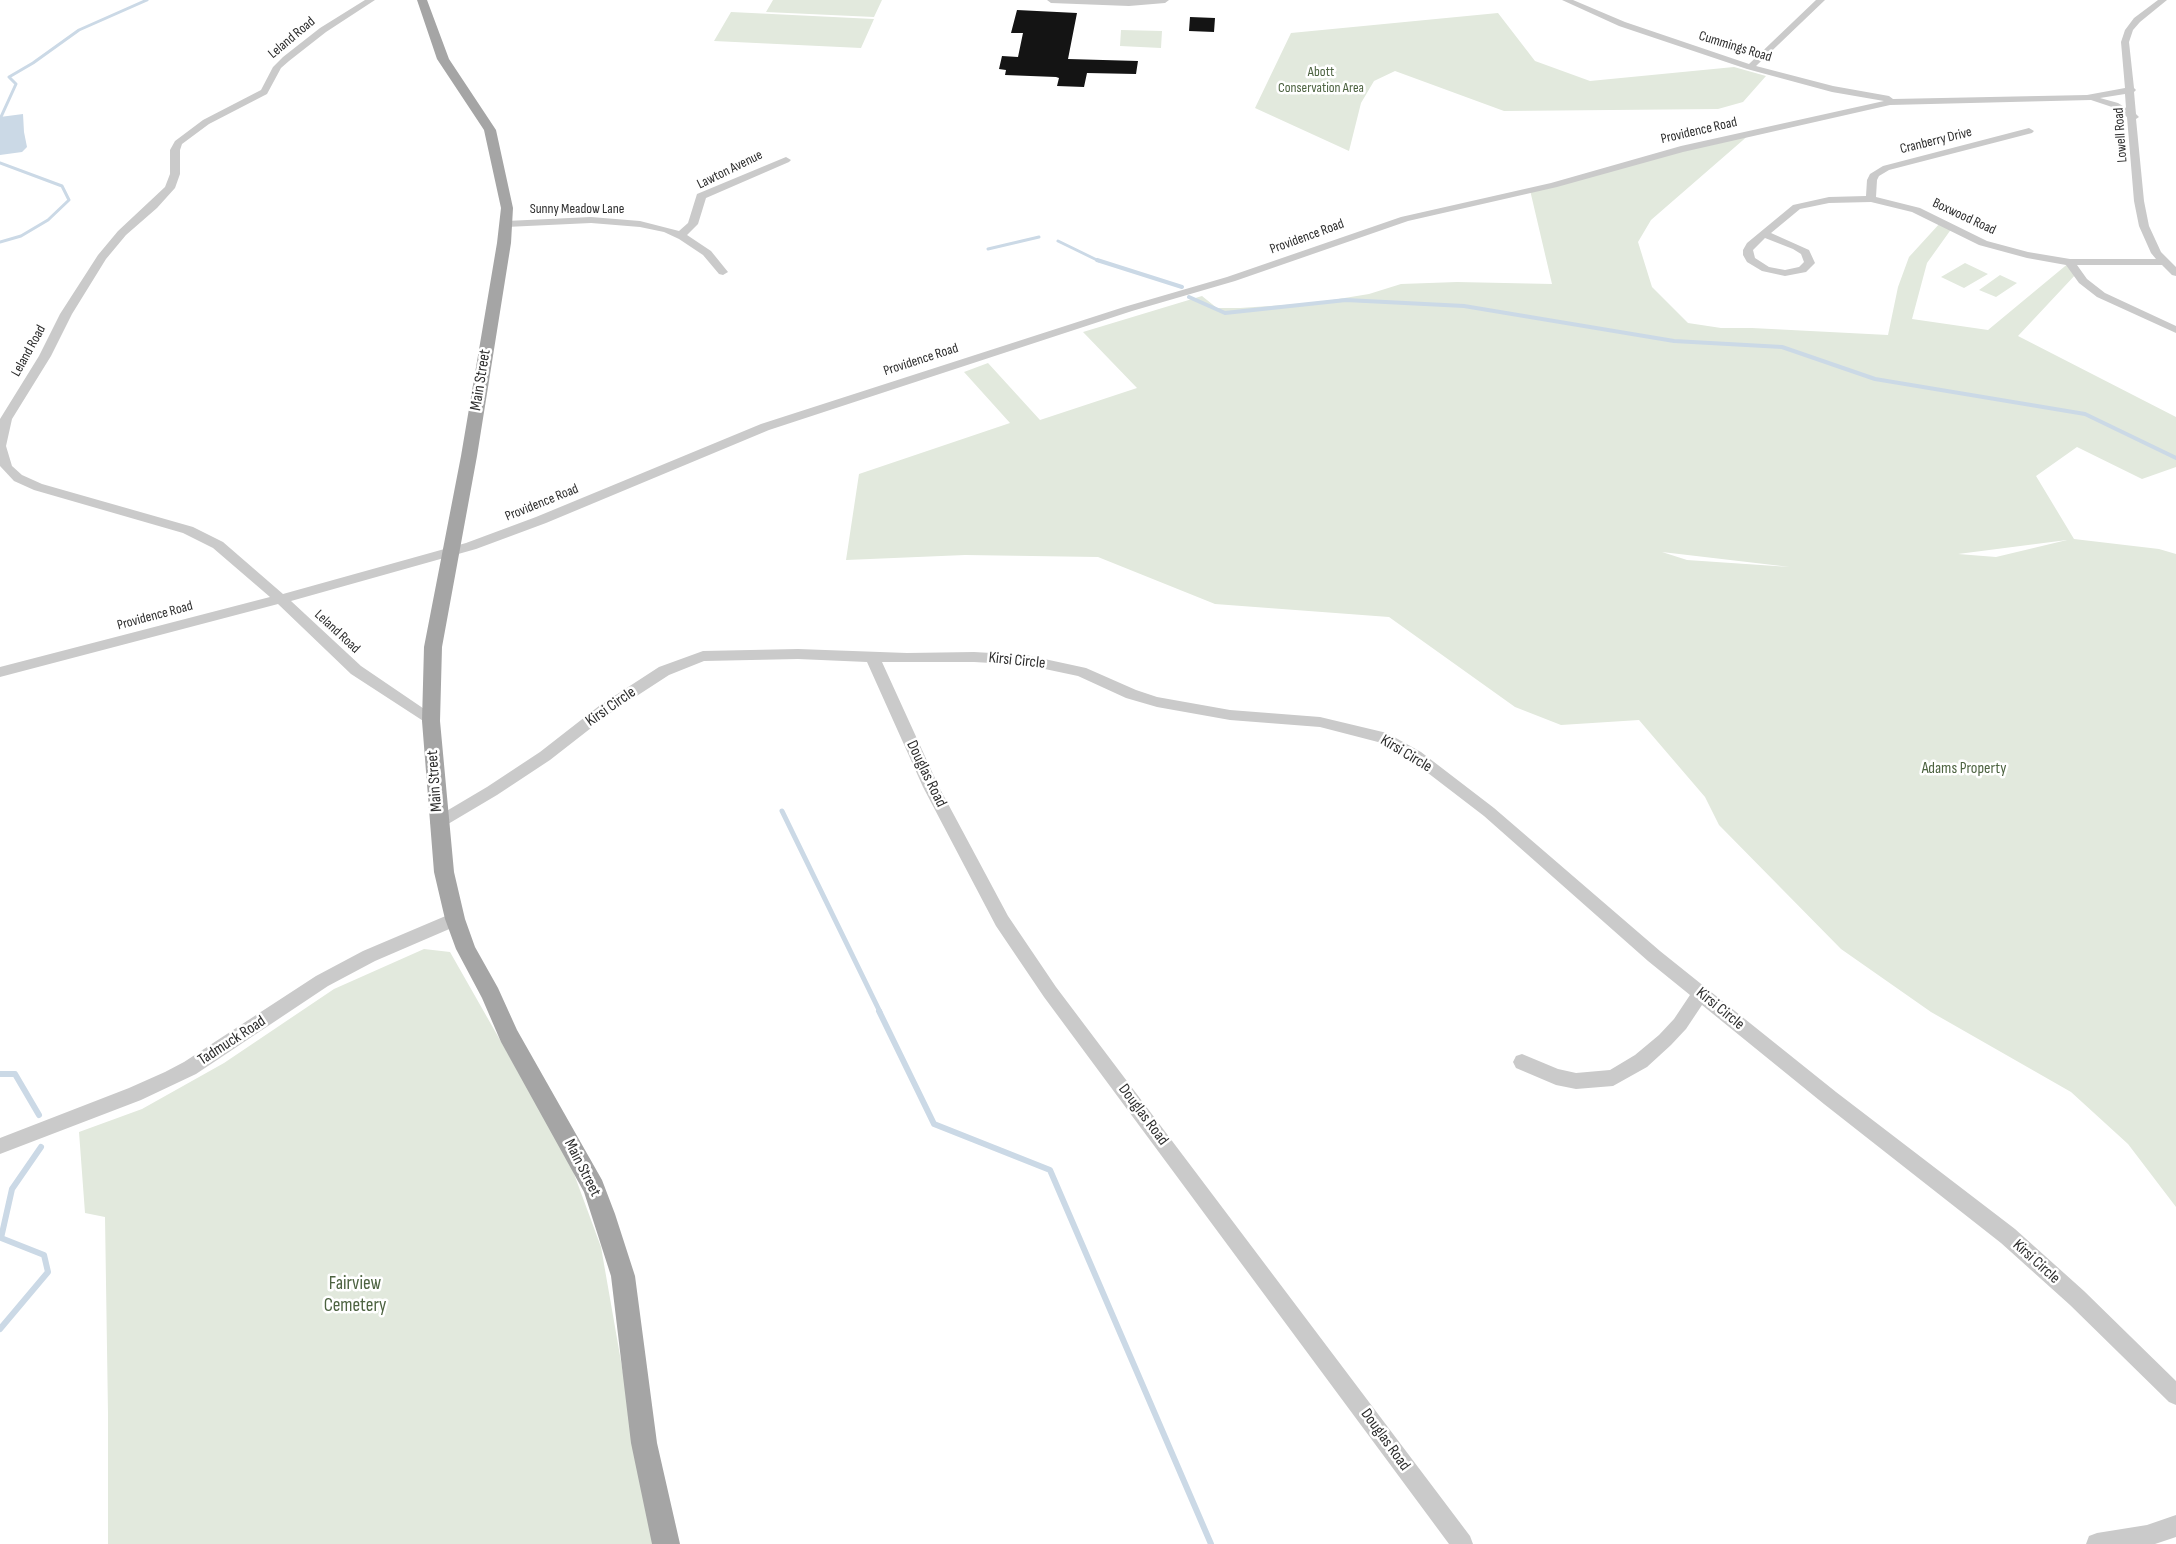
<!DOCTYPE html>
<style>
body{margin:0}
canvas{display:block;background:#fff}
</style>
<canvas width="2176" height="1544"></canvas>
<script>
const g = document.querySelector('canvas').getContext('2d');
g.lineJoin = 'round';
function fill(path, color) { g.fillStyle = color; g.fill(path, 'evenodd'); }
const toPath = rows => new Path2D(rows.map(r => 'M' + r).join(''));
function strokePath(path, color, width, dash) { g.strokeStyle = color; g.lineWidth = width; g.lineCap = dash ? 'butt' : 'round'; g.setLineDash(dash || []); g.stroke(path); }
function label(font, color, halo, rows, align = 'center') {
  g.font = font + ' "Sofia Sans Condensed",sans-serif'; g.lineWidth = 5; g.setLineDash([]); g.textBaseline = 'middle'; g.strokeStyle = halo; g.fillStyle = color; for (const [text, x, y, turn = 0] of rows) {
    g.save(); g.translate(x, y); g.rotate((+turn || 0) * Math.PI / 180); g.textAlign = isNaN(turn) ? turn : align; if (halo) g.strokeText(text, 0, 0); g.fillText(text, 0, 0); g.restore();
  }
}
const green = toPath([
 [773,0,882,0,874,17,766,12],
 [731,12,874,19,861,48,714,41],
 [1498,13,1535,61,1590,81,1734,67,1766,76,1743,102,1718,109,1504,111,1395,71,1374,81,1361,103,1349,151,1255,108,1291,33],
 [1121,30,1162,31,1161,48,1120,46],
 [1750,134,1651,220,1638,242,1652,287,1688,323,1721,328,1752,328,1888,335,1898,287,1909,257,1941,222,1952,228,1927,263,1912,319,1988,330,2070,262,2077,273,2018,336,2176,417,2176,467,2142,479,2077,447,2036,476,2074,539,2159,549,2176,554,2176,1207,2128,1144,2071,1092,1931,1012,1841,949,1719,825,1705,797,1639,720,1561,725,1515,707,1389,617,1215,604,1098,557,965,555,846,560,859,474,1010,423,964,372,988,363,1040,420,1137,388,1083,332,1202,296,1217,308,1240,308,1314,303,1369,294,1401,284,1457,282,1552,284,1530,190],
 [2067,540,1996,557,1958,554],
 [1662,552,1790,567,1687,560],
 [1965,263,1988,274,1964,288,1941,277],
 [2000,275,2017,283,1996,297,1979,290],
 [424,949,450,952,570,1163,601,1247,653,1544,108,1544,108,1414,105,1217,85,1213,79,1132,142,1109,224,1063,334,989]
]);
const water = toPath([
 [23,114,24,132,27,147,22,152,0,155,0,117]
]);
const streamFar3 = toPath([
 [1,117,16,84,9,77,33,63,79,30,147,0],
 [0,163,62,186,69,200,48,220,21,236,0,242],
 [1058,241,1099,261],
 [988,249,1039,237]
]);
const streamFar2 = toPath([
 [1097,260,1182,287],
 [1189,297,1225,313,1346,300,1464,306,1674,341,1782,347,1875,379,2085,414,2176,458]
]);
const streamFar1 = toPath([
 [782,811,880,1012]
]);
const stream = toPath([
 [879,1011,934,1124,1050,1170,1211,1544],
 [0,1074,15,1074,39,1115],
 [0,1329,48,1272,44,1255,1,1238,12,1189,41,1147]
]);
const building = toPath([
 [1017,10,1077,13,1068,59,1138,61,1136,74,1087,73,1084,87,1057,86,1059,78,1056,77,1005,75,1006,70,999,69,1002,56,1018,57,1023,33,1011,33],
 [1190,17,1215,18,1214,32,1189,31]
]);
const minor = toPath([
 [365,0,375,0,326,32,289,61,281,68,267,94,209,124,182,144,180,150,180,174,175,188,157,208,126,235,106,259,72,314,51,356,12,419,6,446,12,466,22,475,42,484,193,527,223,542,283,594,466,543,536,517,761,424,1124,307,1227,277,1401,217,1551,183,1681,146,1884,101,1832,92,1747,69,1619,26,1562,0,1573,0,1625,22,1749,64,1816,0,1825,0,1756,66,1833,86,1889,96,1893,99,2087,95,2125,88,2121,42,2125,30,2134,18,2158,0,2167,0,2140,22,2133,30,2129,42,2134,88,2136,90,2134,92,2136,114,2139,117,2136,119,2144,201,2149,226,2161,252,2176,267,2176,276,2172,275,2162,265,2077,265,2087,279,2105,293,2176,326,2176,333,2097,297,2079,283,2066,265,2027,258,1979,245,1912,212,1871,202,1829,203,1800,209,1771,233,1809,250,1815,263,1806,272,1785,276,1762,271,1747,262,1743,255,1743,250,1747,243,1793,205,1829,197,1866,196,1867,180,1870,174,1883,166,2029,128,2034,131,2032,133,1889,170,1879,176,1877,180,1876,197,1920,208,1987,241,2028,252,2070,259,2156,259,2151,253,2139,226,2134,201,2127,117,2112,107,2091,100,1890,105,1683,152,1557,187,1408,221,1235,281,1132,311,769,430,546,523,476,549,291,601,361,666,436,717,438,721,436,725,431,726,351,674,278,604,0,677,0,667,270,597,213,548,183,533,34,490,14,481,0,466,0,419,39,356,60,314,98,255,118,231,165,187,170,174,170,150,175,141,203,120,261,90,273,67,283,57,320,28,365,0],
 [2125,94,2126,108,2118,103,2100,98,2125,94],
 [1765,238,1793,249,1801,254,1804,262,1799,267,1785,270,1769,267,1755,258,1753,250,1765,238],
 [1047,0,1169,0,1165,3,1129,6,1051,3,1047,0],
 [786,157,791,160,789,162,706,198,698,224,687,235,711,251,728,272,723,275,719,274,703,255,679,239,664,232,640,227,591,223,506,227,501,224,506,221,591,217,640,221,679,231,688,223,697,194,786,157],
 [798,649,907,653,974,652,1026,655,1086,668,1136,690,1157,697,1230,710,1320,717,1387,733,1421,752,1494,808,1660,951,1836,1092,2015,1229,2084,1291,2176,1381,2176,1405,2169,1402,2070,1305,2001,1243,1824,1104,1702,1005,1686,1029,1671,1045,1647,1067,1613,1086,1576,1089,1556,1085,1516,1068,1513,1062,1516,1056,1522,1054,1558,1069,1576,1073,1610,1070,1635,1055,1659,1035,1674,1019,1690,995,1648,961,1484,816,1411,760,1378,742,1320,727,1230,720,1157,707,1126,698,1078,676,1026,665,974,662,882,662,939,787,1008,916,1056,987,1470,1536,1473,1544,1449,1544,1044,997,996,926,923,787,867,662,798,659,704,661,669,675,609,714,550,760,497,795,443,827,438,829,433,827,430,823,433,819,487,787,540,752,599,706,659,667,703,651,798,649],
 [455,912,461,914,463,919,461,924,375,961,328,986,196,1074,141,1100,0,1154,0,1138,129,1088,165,1072,184,1062,316,976,363,951,455,912],
 [2176,1515,2176,1537,2155,1544,2086,1544,2089,1536,2097,1533,2147,1525,2176,1515]
]);
const major = toPath([
 [417,0,427,0,449,59,496,130,513,208,511,243,477,456,442,647,440,721,454,872,465,919,475,947,498,988,517,1030,602,1180,615,1214,635,1276,657,1443,680,1544,652,1544,631,1443,611,1276,584,1192,501,1042,482,998,456,949,445,919,434,872,422,721,424,647,461,456,497,243,501,208,484,130,437,59,417,0]
]);
const farStreetnames = [
 ["Leland Road",292,38,-40],
 ["Cummings Road",1735,47,17],
 ["Providence Road",1699,131,-13],
 ["Lowell Road",2121,135,-94],
 ["Cranberry Drive",1936,141,-14],
 ["Lawton Avenue",730,170,-26],
 ["Sunny Meadow Lane",577,209],
 ["Boxwood Road",1964,217,25],
 ["Providence Road",1307,237,-20],
 ["Leland Road",29,351,-61],
 ["Providence Road",921,360,-18],
 ["Providence Road",542,503,-22],
 ["Providence Road",155,616,-15],
 ["Leland Road",337,632,43]
];
const farParknames = [
 ["Abott",1321,72],
 ["Conservation Area",1321,88]
];
const streetNames = [
 ["Main Street",481,380,-81],
 ["Kirsi Circle",1017,661,6],
 ["Kirsi Circle",611,707,-35],
 ["Kirsi Circle",1406,754,31],
 ["Douglas Road",926,774,64],
 ["Main Street",435,781,-94],
 ["Kirsi Circle",1720,1009,39],
 ["Tadmuck Road",232,1041,-33],
 ["Douglas Road",1143,1115,53],
 ["Main Street",582,1168,63],
 ["Kirsi Circle",2036,1262,42],
 ["Douglas Road",1385,1440,54]
];
const parkNames = [
 ["Adams Property",1964,769]
];
const nearParknames = [
 ["Fairview",355,1284],
 ["Cemetery",355,1306]
];
fill(green, '#e2e9dd');
fill(water, '#cbd9e6');
strokePath(streamFar3, '#cbd9e6', 3);
strokePath(streamFar2, '#cbd9e6', 4);
strokePath(streamFar1, '#cbd9e6', 5);
strokePath(stream, '#cbd9e6', 6);
fill(building, '#141414');
fill(minor, '#cacaca');
fill(major, '#a5a5a5');
label('14px', '#2d2d2d', '#fff', farStreetnames);
label('14px', '#4d6341', '#fff', farParknames);
label('16px', '#2d2d2d', '#fff', streetNames);
label('16px', '#4d6341', '#fff', parkNames);
label('19px', '#4d6341', '#fff', nearParknames);
</script>
